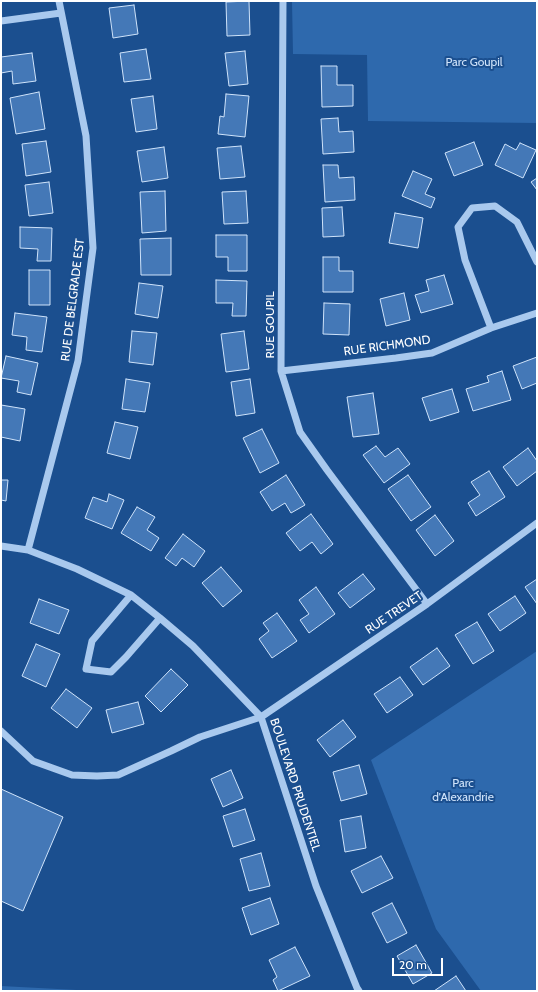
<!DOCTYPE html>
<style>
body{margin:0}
#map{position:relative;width:538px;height:992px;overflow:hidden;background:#1b4f8f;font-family:Cabin,sans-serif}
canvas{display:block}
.frame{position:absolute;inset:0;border:2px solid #fff;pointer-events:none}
.scale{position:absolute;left:392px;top:958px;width:51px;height:18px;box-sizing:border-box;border:2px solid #fff;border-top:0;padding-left:5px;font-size:12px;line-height:14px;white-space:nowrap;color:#fff;-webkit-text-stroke:3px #1b4f8f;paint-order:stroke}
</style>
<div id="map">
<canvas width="538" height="992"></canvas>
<div class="frame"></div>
<div class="scale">20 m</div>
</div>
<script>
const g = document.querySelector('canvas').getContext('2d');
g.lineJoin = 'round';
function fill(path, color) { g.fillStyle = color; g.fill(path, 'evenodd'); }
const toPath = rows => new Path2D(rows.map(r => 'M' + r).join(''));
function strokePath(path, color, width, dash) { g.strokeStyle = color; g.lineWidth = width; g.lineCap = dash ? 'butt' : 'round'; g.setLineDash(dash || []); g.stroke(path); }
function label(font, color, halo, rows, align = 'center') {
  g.font = font + ' Cabin,sans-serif'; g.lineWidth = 4; g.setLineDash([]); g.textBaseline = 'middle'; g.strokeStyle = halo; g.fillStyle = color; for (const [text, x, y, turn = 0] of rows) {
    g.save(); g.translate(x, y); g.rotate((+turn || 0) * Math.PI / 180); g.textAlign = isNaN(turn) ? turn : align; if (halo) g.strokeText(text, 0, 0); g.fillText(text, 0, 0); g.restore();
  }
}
const green = toPath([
 [292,1,537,1,537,123,368,121,367,55,293,54],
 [537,651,537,991,481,991,436,929,371,760],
 [1,986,96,991,1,991]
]);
const building = toPath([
 [249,1,250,35,227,36,226,2,249,1],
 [134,5,138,34,113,38,109,8,134,5],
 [146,49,151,79,124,82,120,53,146,49],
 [245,51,248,84,229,86,225,53,245,51],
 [32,53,36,81,13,84,12,71,1,73,1,57,32,53],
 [321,66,337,66,337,85,353,85,353,106,322,107,321,66],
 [39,92,45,129,16,134,10,98,39,92],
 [226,94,249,96,245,137,218,134,220,116,224,117,226,94],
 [153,96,157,129,136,132,131,99,153,96],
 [338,118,339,132,353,131,354,152,323,154,321,119,338,118],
 [46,141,51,172,26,176,22,144,46,141],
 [474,142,483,165,454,176,445,153,474,142],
 [520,143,536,150,523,178,495,165,505,144,516,150,520,143],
 [241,146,245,177,220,179,217,148,241,146],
 [164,147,168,178,142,182,137,151,164,147],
 [323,165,338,165,339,178,354,177,355,200,325,202,323,165],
 [413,171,432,179,425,194,435,198,431,208,402,196,413,171],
 [537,178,537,190,531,182,537,178],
 [49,182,53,213,29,216,25,185,49,182],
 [165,191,166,231,142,233,140,192,165,191],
 [246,191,248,223,224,224,222,192,246,191],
 [342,207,344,236,323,237,322,208,342,207],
 [395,213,423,218,418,248,389,243,395,213],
 [20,227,52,228,51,261,37,261,38,249,20,248,20,227],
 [216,235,247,235,247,271,228,271,228,257,216,257,216,235],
 [171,238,171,275,141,275,140,239,171,238],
 [323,257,339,257,339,271,353,271,353,292,323,292,323,257],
 [29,270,50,270,50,305,29,305,29,270],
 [444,275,453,304,421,313,415,295,429,291,426,280,444,275],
 [216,280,247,281,246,316,232,316,233,303,216,303,216,280],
 [139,283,163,286,158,318,135,314,139,283],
 [404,293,410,320,386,326,380,299,404,293],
 [324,303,350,304,349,335,323,334,324,303],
 [15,313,47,317,42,352,26,350,27,337,12,335,15,313],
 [132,331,157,333,153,365,129,362,132,331],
 [244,331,249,369,226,372,221,334,244,331],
 [6,356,38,363,31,395,17,392,19,381,1,378,6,356],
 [537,357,537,383,522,389,513,366,537,357],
 [502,371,511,400,473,411,466,389,489,382,487,376,502,371],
 [126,379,150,383,145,412,122,409,126,379],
 [250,379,255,413,236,416,231,382,250,379],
 [452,389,459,412,430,421,422,398,452,389],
 [373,393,379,434,353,437,347,397,373,393],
 [1,405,25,409,20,441,1,437,1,405],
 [115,422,138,427,130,459,107,453,115,422],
 [262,429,279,463,260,473,243,438,262,429],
 [376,446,385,457,398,448,410,464,384,483,363,455,376,446],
 [528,448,537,461,537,471,517,486,503,467,528,448],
 [489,471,505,497,476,516,468,503,480,495,471,482,489,471],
 [286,475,305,505,291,513,285,503,272,511,260,492,286,475],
 [408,475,431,507,411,521,388,489,408,475],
 [1,480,8,480,6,501,1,500,1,480],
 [109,494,124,500,112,529,85,518,93,497,107,502,109,494],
 [137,507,155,517,147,530,159,538,151,551,121,533,137,507],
 [311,514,333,544,321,554,312,542,300,551,286,533,311,514],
 [435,515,454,541,435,556,416,530,435,515],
 [183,534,205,551,194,567,182,558,176,566,165,558,183,534],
 [221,567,242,591,223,607,202,583,221,567],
 [363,574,375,589,350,608,338,593,363,574],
 [537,579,537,604,525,587,537,579],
 [316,587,335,614,309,633,300,620,309,614,299,600,316,587],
 [515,596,526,613,500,631,488,614,515,596],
 [39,599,69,610,59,634,30,623,39,599],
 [277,613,297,641,272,658,259,639,269,631,263,623,277,613],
 [477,622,494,651,473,664,455,635,477,622],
 [36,644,60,654,46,687,22,676,36,644],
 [437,648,450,666,423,685,410,667,437,648],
 [171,669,188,685,161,712,145,696,171,669],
 [400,677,413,695,387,713,374,694,400,677],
 [66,689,92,708,77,728,51,708,66,689],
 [138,702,144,724,112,733,106,710,138,702],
 [343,720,356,737,330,757,317,740,343,720],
 [359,765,367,794,341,801,333,772,359,765],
 [231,770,243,798,223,807,211,779,231,770],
 [1,789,63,817,23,911,1,901,1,789],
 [245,809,255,840,233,847,223,816,245,809],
 [361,816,366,848,345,852,340,820,361,816],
 [261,853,270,886,249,891,240,859,261,853],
 [381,856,393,878,362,893,351,871,381,856],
 [270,898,279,924,251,935,242,908,270,898],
 [392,903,407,933,387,943,372,913,392,903],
 [416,945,432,973,413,984,397,956,416,945],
 [295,947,310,976,278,991,273,980,277,977,269,960,295,947],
 [456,976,466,991,434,991,456,976]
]);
const minor = toPath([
 [283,1,281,371,300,432,327,470,427,604],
 [1,21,61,13],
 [491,328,465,260,458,227,472,208,495,206,517,222,537,262],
 [281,371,396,358,432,353,491,328,537,313],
 [1,546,28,550,77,569,131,595,160,618,193,646,261,717,316,886,357,988,359,991],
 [28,550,78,361,93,248,86,136,59,1],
 [131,595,92,641,86,669,111,672,126,657,160,618],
 [1,731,33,761,72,775,97,776,118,775,171,751,200,737,261,717,427,604,537,523]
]);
const parkNames = [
 ["Parc Goupil",474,62],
 ["Parc",463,783],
 ["d'Alexandrie",463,797]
];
const streetNames = [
 ["RUE DE BELGRADE EST",73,300,-83],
 ["RUE GOUPIL",270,325,-90],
 ["RUE RICHMOND",387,346,-8],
 ["RUE TREVET",394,613,-34],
 ["BOULEVARD PRUDENTIEL",295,785,72]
];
fill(green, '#2e69ad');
fill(building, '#4478b7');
strokePath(building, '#cfe3fa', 1);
strokePath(minor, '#a9c9ee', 7);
label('12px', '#cfe3fa', '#1b4f8f', parkNames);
label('12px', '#fff', '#1b4f8f', streetNames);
</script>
